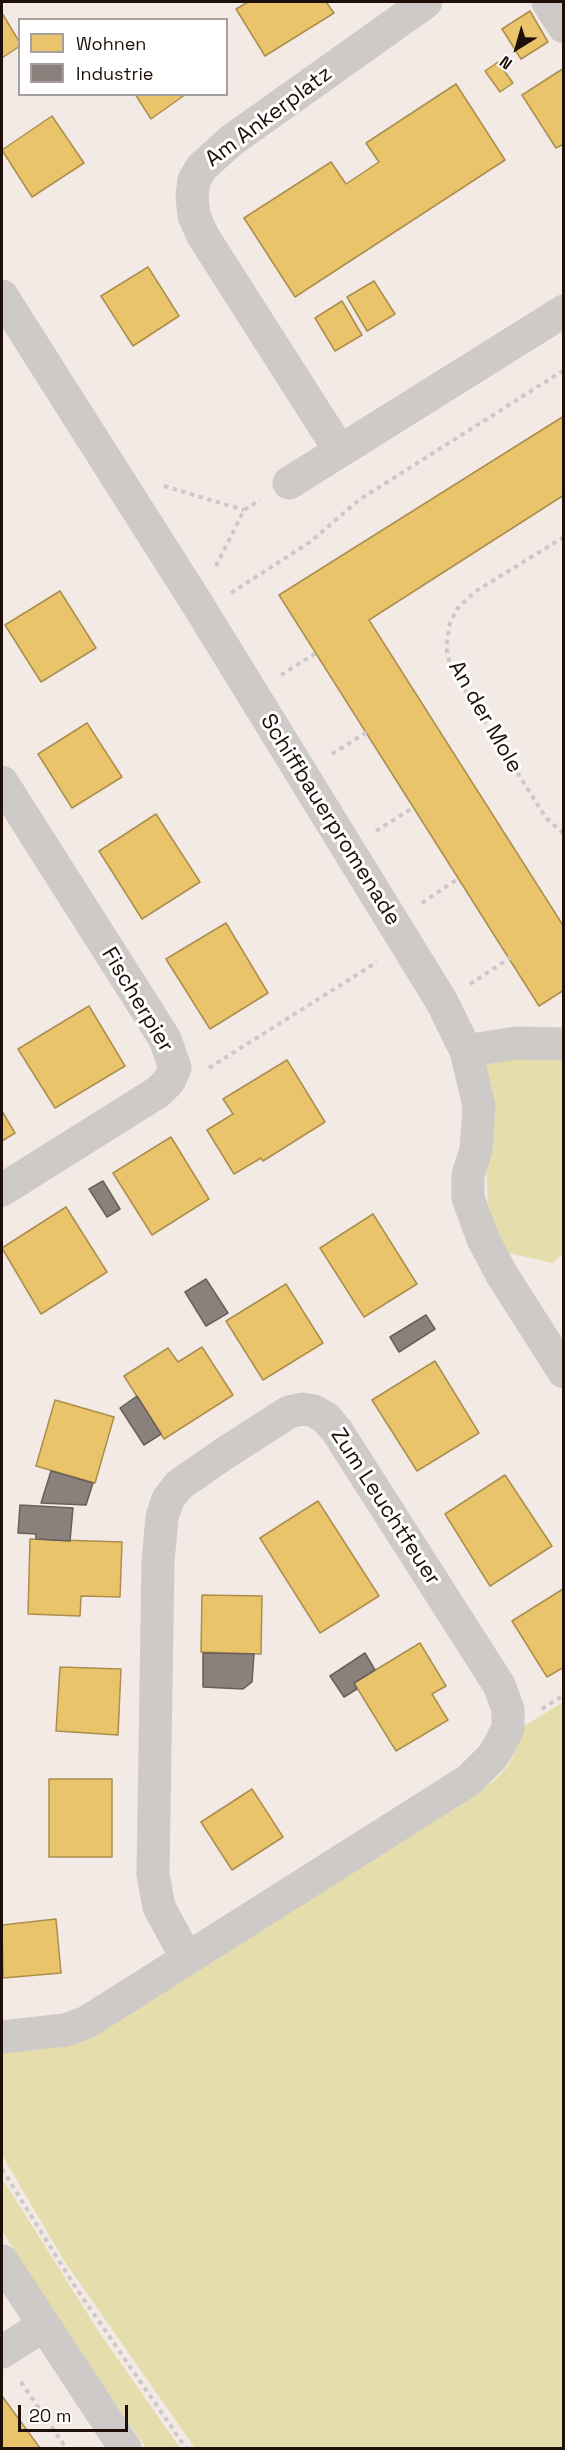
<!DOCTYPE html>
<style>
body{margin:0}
#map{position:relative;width:565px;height:2450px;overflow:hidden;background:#f3e9e5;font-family:"Space Grotesk",sans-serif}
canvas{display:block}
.frame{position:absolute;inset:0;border:3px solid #1e0f09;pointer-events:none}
.legend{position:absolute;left:18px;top:18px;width:210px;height:78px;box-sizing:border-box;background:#fff;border:2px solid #a59f9d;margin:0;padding:8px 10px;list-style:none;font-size:18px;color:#1e0f09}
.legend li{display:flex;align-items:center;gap:12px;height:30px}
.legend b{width:30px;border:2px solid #a59f9d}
.north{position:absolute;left:487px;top:18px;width:60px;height:60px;-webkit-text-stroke:4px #fff;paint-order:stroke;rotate:217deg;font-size:16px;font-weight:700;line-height:24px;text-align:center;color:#1e0f09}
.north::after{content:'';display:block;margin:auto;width:21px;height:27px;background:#1e0f09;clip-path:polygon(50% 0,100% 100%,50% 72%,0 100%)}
.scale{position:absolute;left:18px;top:2405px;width:110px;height:27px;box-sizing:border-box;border:3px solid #1e0f09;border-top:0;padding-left:8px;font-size:18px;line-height:21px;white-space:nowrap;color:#1e0f09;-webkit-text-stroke:4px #fff;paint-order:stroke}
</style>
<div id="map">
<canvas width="565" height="2450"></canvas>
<div class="frame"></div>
<ul class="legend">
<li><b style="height:16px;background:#e9c46a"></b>Wohnen</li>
<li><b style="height:16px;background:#8a817c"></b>Industrie</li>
</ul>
<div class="north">N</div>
<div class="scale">20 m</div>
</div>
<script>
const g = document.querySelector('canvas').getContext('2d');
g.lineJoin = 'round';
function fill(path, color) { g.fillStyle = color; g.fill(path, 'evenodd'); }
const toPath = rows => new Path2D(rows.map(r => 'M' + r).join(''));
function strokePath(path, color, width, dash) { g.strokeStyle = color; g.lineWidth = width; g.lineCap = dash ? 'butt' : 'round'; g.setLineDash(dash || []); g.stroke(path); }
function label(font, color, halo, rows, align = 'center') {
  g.font = font + ' "Space Grotesk",sans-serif'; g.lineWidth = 6; g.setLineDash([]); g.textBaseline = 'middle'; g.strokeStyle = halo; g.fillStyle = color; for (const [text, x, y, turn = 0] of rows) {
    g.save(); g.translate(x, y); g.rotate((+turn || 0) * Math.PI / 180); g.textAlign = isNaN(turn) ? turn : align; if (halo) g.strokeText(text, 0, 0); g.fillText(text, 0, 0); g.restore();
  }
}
const green = toPath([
 [563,1052,564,1252,553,1263,499,1251,489,1222,480,1056],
 [563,1702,563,2448,195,2448,63,2259,2,2155,2,2051,94,2035,493,1782,507,1767,516,1750,523,1727],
 [2,2178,99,2332,180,2448,146,2448,30,2277,2,2230]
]);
const homes = toPath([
 [248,2,326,2,334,13,265,56,236,9,248,2],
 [530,11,548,42,521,59,502,29,530,11],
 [2,13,20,43,20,46,2,58,2,13],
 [498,62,513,83,500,92,485,71,498,62],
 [564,68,564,144,556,148,522,95,564,68],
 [456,84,505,160,295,297,244,218,331,162,346,184,379,162,366,143,456,84],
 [135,94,186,94,151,119,135,94],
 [52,116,84,163,32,197,2,150,52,116],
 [148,267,179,316,133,346,101,296,148,267],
 [374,281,395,314,367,331,347,297,374,281],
 [342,301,362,335,335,351,315,318,342,301],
 [564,416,564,495,369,620,564,927,564,990,539,1006,279,595,564,416],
 [60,591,96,648,41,682,5,625,60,591],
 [87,723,122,777,72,808,38,754,87,723],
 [156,814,200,882,142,919,99,851,156,814],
 [226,923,268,993,210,1029,166,959,226,923],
 [89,1006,125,1066,55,1108,18,1049,89,1006],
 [287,1060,325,1122,263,1161,261,1158,234,1174,207,1130,233,1114,223,1099,287,1060],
 [2,1111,15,1133,2,1141,2,1111],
 [171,1137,209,1199,152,1235,113,1173,171,1137],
 [66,1207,107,1272,41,1314,2,1248,66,1207],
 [373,1214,417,1284,364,1317,320,1248,373,1214],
 [286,1284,323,1343,263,1380,226,1321,286,1284],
 [202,1347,233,1395,164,1439,124,1376,168,1348,178,1362,202,1347],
 [435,1361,479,1433,417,1471,372,1400,435,1361],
 [55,1400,114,1417,95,1483,36,1466,55,1400],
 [505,1475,552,1546,490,1586,445,1514,505,1475],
 [318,1501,379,1596,320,1633,260,1538,318,1501],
 [30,1539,122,1542,120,1597,81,1596,80,1616,28,1614,30,1539],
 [563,1589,564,1667,547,1677,512,1621,563,1589],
 [202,1595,262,1596,261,1654,201,1652,202,1595],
 [420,1643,446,1686,432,1694,448,1720,396,1751,354,1683,420,1643],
 [60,1667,121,1669,118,1735,56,1731,60,1667],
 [49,1779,112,1779,112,1857,49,1857,49,1779],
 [252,1789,283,1837,232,1870,201,1822,252,1789],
 [56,1919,61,1973,3,1978,2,1925,56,1919],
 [2,2396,40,2448,2,2448,2,2396]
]);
const industry = toPath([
 [103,1181,120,1209,107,1217,89,1189,103,1181],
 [206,1279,228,1313,206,1326,185,1292,206,1279],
 [426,1315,435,1329,399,1352,390,1337,426,1315],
 [137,1396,161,1434,144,1445,120,1408,137,1396],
 [51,1471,93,1483,86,1505,41,1503,51,1471],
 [20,1505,73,1508,70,1541,36,1539,36,1534,18,1533,20,1505],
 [203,1653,254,1654,252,1682,243,1689,203,1687,203,1653],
 [365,1653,375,1670,354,1683,357,1689,344,1697,330,1676,365,1653]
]);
const path = toPath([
 [164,486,244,510],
 [564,537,476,591,465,601,457,609,450,623,446,647,451,668,546,818,564,834],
 [216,566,244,510,260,500],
 [231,593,310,542,359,500,564,370],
 [281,675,316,653],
 [332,754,367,732],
 [376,831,414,807],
 [422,903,459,878],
 [470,984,510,958],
 [209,1068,377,962],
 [542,1709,564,1695],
 [2,2169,76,2288,186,2448],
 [21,2382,66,2448]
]);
const minor = toPath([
 [548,2,564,27],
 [2,296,198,605,442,1002,466,1051,479,1106,476,1150,468,1175,468,1198,483,1239,502,1275,564,1372],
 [340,451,203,236,194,216,192,197,194,180,202,167,232,140,426,2],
 [289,483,564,311],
 [2,782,165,1039,175,1068,169,1081,158,1092,2,1190],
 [466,1051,515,1043,564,1044],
 [2,2037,65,2030,87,2022,469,1780,492,1757,499,1746,508,1728,508,1709,499,1685,337,1431,326,1418,314,1411,302,1409,289,1412,225,1453,179,1485,168,1499,162,1517,158,1561,153,1874,159,1907,187,1959],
 [2,2261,125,2448],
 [2,2352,44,2325]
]);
const streetNames = [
 ["Am Ankerplatz",269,117,-37],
 ["An der Mole",485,717,60],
 ["Schiffbauerpromenade",330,820,58],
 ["Fischerpier",137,1000,59],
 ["Zum Leuchtfeuer",385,1507,57]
];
fill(green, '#e5ddab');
fill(homes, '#e9c46a');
strokePath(homes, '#ac8e4d', 1.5);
fill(industry, '#8a817c');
strokePath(industry, '#6a5f5a', 1.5);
strokePath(path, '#cdc9c8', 4, [4.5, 4.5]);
strokePath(minor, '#cecac8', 33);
label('22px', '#1e0f09', '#fff', streetNames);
</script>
